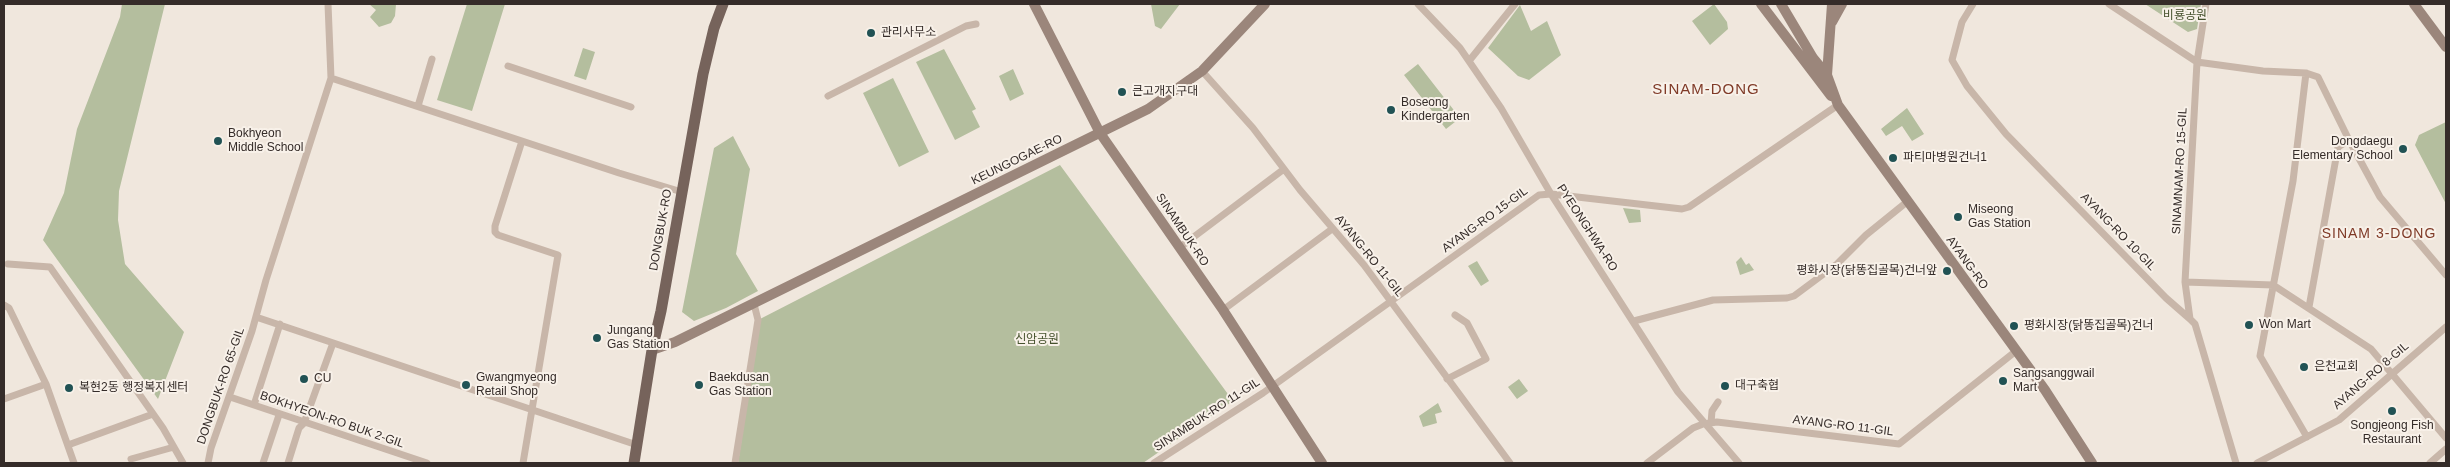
<!DOCTYPE html>
<meta charset="utf-8">
<style>
body{margin:0}
#map{position:relative;width:2450px;height:467px;overflow:hidden;background:#f0e7dd;font-family:Helvetica,sans-serif}
canvas{display:block}
.frame{position:absolute;inset:0;border:5px solid #352c29;pointer-events:none}
</style>
<div id="map">
<canvas width="2450" height="467"></canvas>
<div class="frame"></div>
</div>
<script>
const g = document.querySelector('canvas').getContext('2d');
g.lineJoin = 'round';
function fill(path, color) { g.fillStyle = color; g.fill(path, 'evenodd'); }
const toPath = rows => new Path2D(rows.map(r => 'M' + r).join(''));
function strokePath(path, color, width, dash) { g.strokeStyle = color; g.lineWidth = width; g.lineCap = dash ? 'butt' : 'round'; g.setLineDash(dash || []); g.stroke(path); }
function label(font, color, halo, rows, align = 'center') {
  g.font = font + ' Helvetica,"Noto Sans KR",sans-serif'; g.lineWidth = 4; g.setLineDash([]); g.textBaseline = 'middle'; g.strokeStyle = halo; g.fillStyle = color; for (const [text, x, y, turn = 0] of rows) {
    g.save(); g.translate(x, y); g.rotate((+turn || 0) * Math.PI / 180); g.textAlign = isNaN(turn) ? turn : align; if (halo) g.strokeText(text, 0, 0); g.fillText(text, 0, 0); g.restore();
  }
}
const green = toPath([
 [122,4,165,4,119,191,118,220,125,264,184,332,158,399,43,240,64,193,77,129,120,17],
 [369,4,396,4,395,16,391,23,379,27,370,17,376,10],
 [467,4,505,4,472,111,437,100],
 [1151,4,1180,4,1161,29,1155,26],
 [1714,4,1727,22,1728,29,1710,45,1692,21],
 [2145,4,2201,4,2197,29,2188,32],
 [1520,5,1531,31,1547,21,1561,55,1529,80,1518,76,1488,48],
 [583,48,595,52,586,80,574,76],
 [944,49,976,109,972,111,980,127,955,140,916,62],
 [1418,64,1460,118,1446,129,1404,75],
 [1013,69,1024,94,1010,101,999,76],
 [893,78,929,152,899,167,863,93],
 [1907,108,1924,134,1912,141,1902,126,1886,136,1881,129],
 [2446,122,2446,204,2415,145,2419,135],
 [733,136,750,169,736,254,758,291,726,308,694,321,682,312,714,148],
 [1060,165,1233,401,1143,463,738,463,760,319],
 [1623,208,1640,210,1641,222,1629,223],
 [1741,257,1746,265,1749,263,1754,270,1740,275,1736,262],
 [1477,261,1489,281,1481,286,1468,266],
 [1519,379,1528,391,1517,399,1508,387],
 [1438,403,1442,412,1435,414,1437,423,1423,427,1419,416]
]);
const street = toPath([
 [1418,4,1460,48,1501,108,1551,194,1678,392,1739,463],
 [1973,4,1962,22,1952,60,1967,86,2006,134,2166,298,2190,319],
 [2109,4,2197,62,2263,71,2306,73,2318,77,2349,140,2380,197,2446,275],
 [2206,4,2197,62,2185,282,2190,319,2195,324,2236,463],
 [1469,61,1515,4],
 [508,66,631,107],
 [1202,71,1253,128,1300,190,1364,265,1510,463],
 [2306,73,2293,181,2260,356,2307,437],
 [331,78,619,173,682,192],
 [828,96,966,26,976,24],
 [418,106,432,59],
 [522,141,495,226,495,232,498,235,558,255,523,463],
 [1179,248,1284,169],
 [8,264,50,267,163,428,183,463],
 [2185,282,2273,285,2371,349,2446,438],
 [4,305,9,308,46,384],
 [2309,307,2338,147,2349,140],
 [1223,310,1332,229],
 [256,317,637,445],
 [1634,321,1713,300,1787,298,1794,296,1837,264,1866,235,1908,201],
 [1447,379,1486,359,1467,323,1455,315],
 [230,397,427,463],
 [4,399,46,384,74,463],
 [254,405,280,324],
 [1711,423,1712,411,1718,402],
 [68,445,153,414],
 [131,459,174,447],
 [208,463,211,448,252,331,266,280,331,78,328,4],
 [263,463,279,415],
 [288,463,299,428,304,423,333,343],
 [735,463,758,320,754,304],
 [1154,463,1263,393,1539,195,1551,194,1682,209,1689,207,1838,105],
 [1647,463,1693,428,1703,424,1717,422,1899,444,2016,351],
 [2257,463,2339,420,2446,327],
 [2430,463,2446,449]
]);
const secondary = toPath([
 [1034,4,1100,133,1223,310,1322,463],
 [1761,4,1831,96],
 [1781,4,1813,58,1827,75,1838,105,2045,390,2092,463],
 [2414,4,2446,47],
 [1832,22,1842,4],
 [1827,75,1832,4],
 [652,350,675,342,1148,109,1202,71,1265,4]
]);
const primary = toPath([
 [634,463,652,350,661,311,703,74,714,28,723,4]
]);
const markers = [
 [871,33,5,"#215254"],
 [1122,92,5,"#215254"],
 [1391,110,5,"#215254"],
 [218,141,5,"#215254"],
 [2403,149,5,"#215254"],
 [1893,158,5,"#215254"],
 [1958,217,5,"#215254"],
 [1947,271,5,"#215254"],
 [2249,325,5,"#215254"],
 [2014,326,5,"#215254"],
 [597,338,5,"#215254"],
 [2304,367,5,"#215254"],
 [304,379,5,"#215254"],
 [2003,381,5,"#215254"],
 [466,385,5,"#215254"],
 [699,385,5,"#215254"],
 [1725,386,5,"#215254"],
 [69,388,5,"#215254"],
 [2392,411,5,"#215254"]
];
const parkNames = [
 ["비룡공원",2185,16],
 ["신암공원",1037,340]
];
const poiNames = [
 ["관리사무소",881,33],
 ["큰고개지구대",1132,92],
 ["Boseong",1401,103],
 ["Kindergarten",1401,117],
 ["Bokhyeon",228,134],
 ["Middle School",228,148],
 ["Dongdaegu",2393,142,"right"],
 ["Elementary School",2393,156,"right"],
 ["파티마병원건너1",1903,158],
 ["Miseong",1968,210],
 ["Gas Station",1968,224],
 ["평화시장(닭똥집골목)건너앞",1937,271,"right"],
 ["Won Mart",2259,325],
 ["평화시장(닭똥집골목)건너",2024,326],
 ["Jungang",607,331],
 ["Gas Station",607,345],
 ["은천교회",2314,367],
 ["Sangsanggwail",2013,374],
 ["Mart",2013,388],
 ["Gwangmyeong",476,378],
 ["Retail Shop",476,392],
 ["Baekdusan",709,378],
 ["Gas Station",709,392],
 ["CU",314,379],
 ["대구축협",1735,386],
 ["복현2동 행정복지센터",79,388],
 ["Songjeong Fish",2392,426,"center"],
 ["Restaurant",2392,440,"center"]
];
const streetNames = [
 ["KEUNGOGAE-RO",1017,160,-26],
 ["SINAMNAM-RO 15-GIL",2180,171,-87],
 ["AYANG-RO 15-GIL",1485,220,-36],
 ["PYEONGHWA-RO",1587,228,57],
 ["DONGBUK-RO",661,230,-80],
 ["SINAMBUK-RO",1182,230,56],
 ["AYANG-RO 10-GIL",2118,232,46],
 ["AYANG-RO 11-GIL",1369,256,51],
 ["AYANG-RO",1967,263,54],
 ["AYANG-RO 8-GIL",2371,376,-41],
 ["DONGBUK-RO 65-GIL",221,386,-71],
 ["SINAMBUK-RO 11-GIL",1207,415,-33],
 ["BOKHYEON-RO BUK 2-GIL",332,420,19],
 ["AYANG-RO 11-GIL",1843,426,7]
];
const neighbourhoodNames = [
 ["SINAM 3-DONG",2379,234]
];
const quarterNames = [
 ["SINAM-DONG",1706,90]
];
fill(green, '#b4be9e');
strokePath(street, '#c8b6a9', 7);
strokePath(secondary, '#9b867b', 10);
strokePath(primary, '#76635b', 11);
for (const [x, y, r, color] of markers) { const dot = new Path2D(); dot.arc(x, y, r, 0, 2 * Math.PI); g.fillStyle = color; g.fill(dot); strokePath(dot, '#f8f1e9', 2); }
label('12px', '#46522e', '#f8f1e9', parkNames);
label('12px', '#352c29', '#f8f1e9', poiNames, 'left');
label('12px', '#352c29', '#f8f1e9', streetNames);
g.letterSpacing = '1px';
label('14px', '#7f3a27', '#f8f1e9', neighbourhoodNames);
g.letterSpacing = '0px';
g.letterSpacing = '1px';
label('15px', '#7f3a27', '#f8f1e9', quarterNames);
g.letterSpacing = '0px';
</script>
